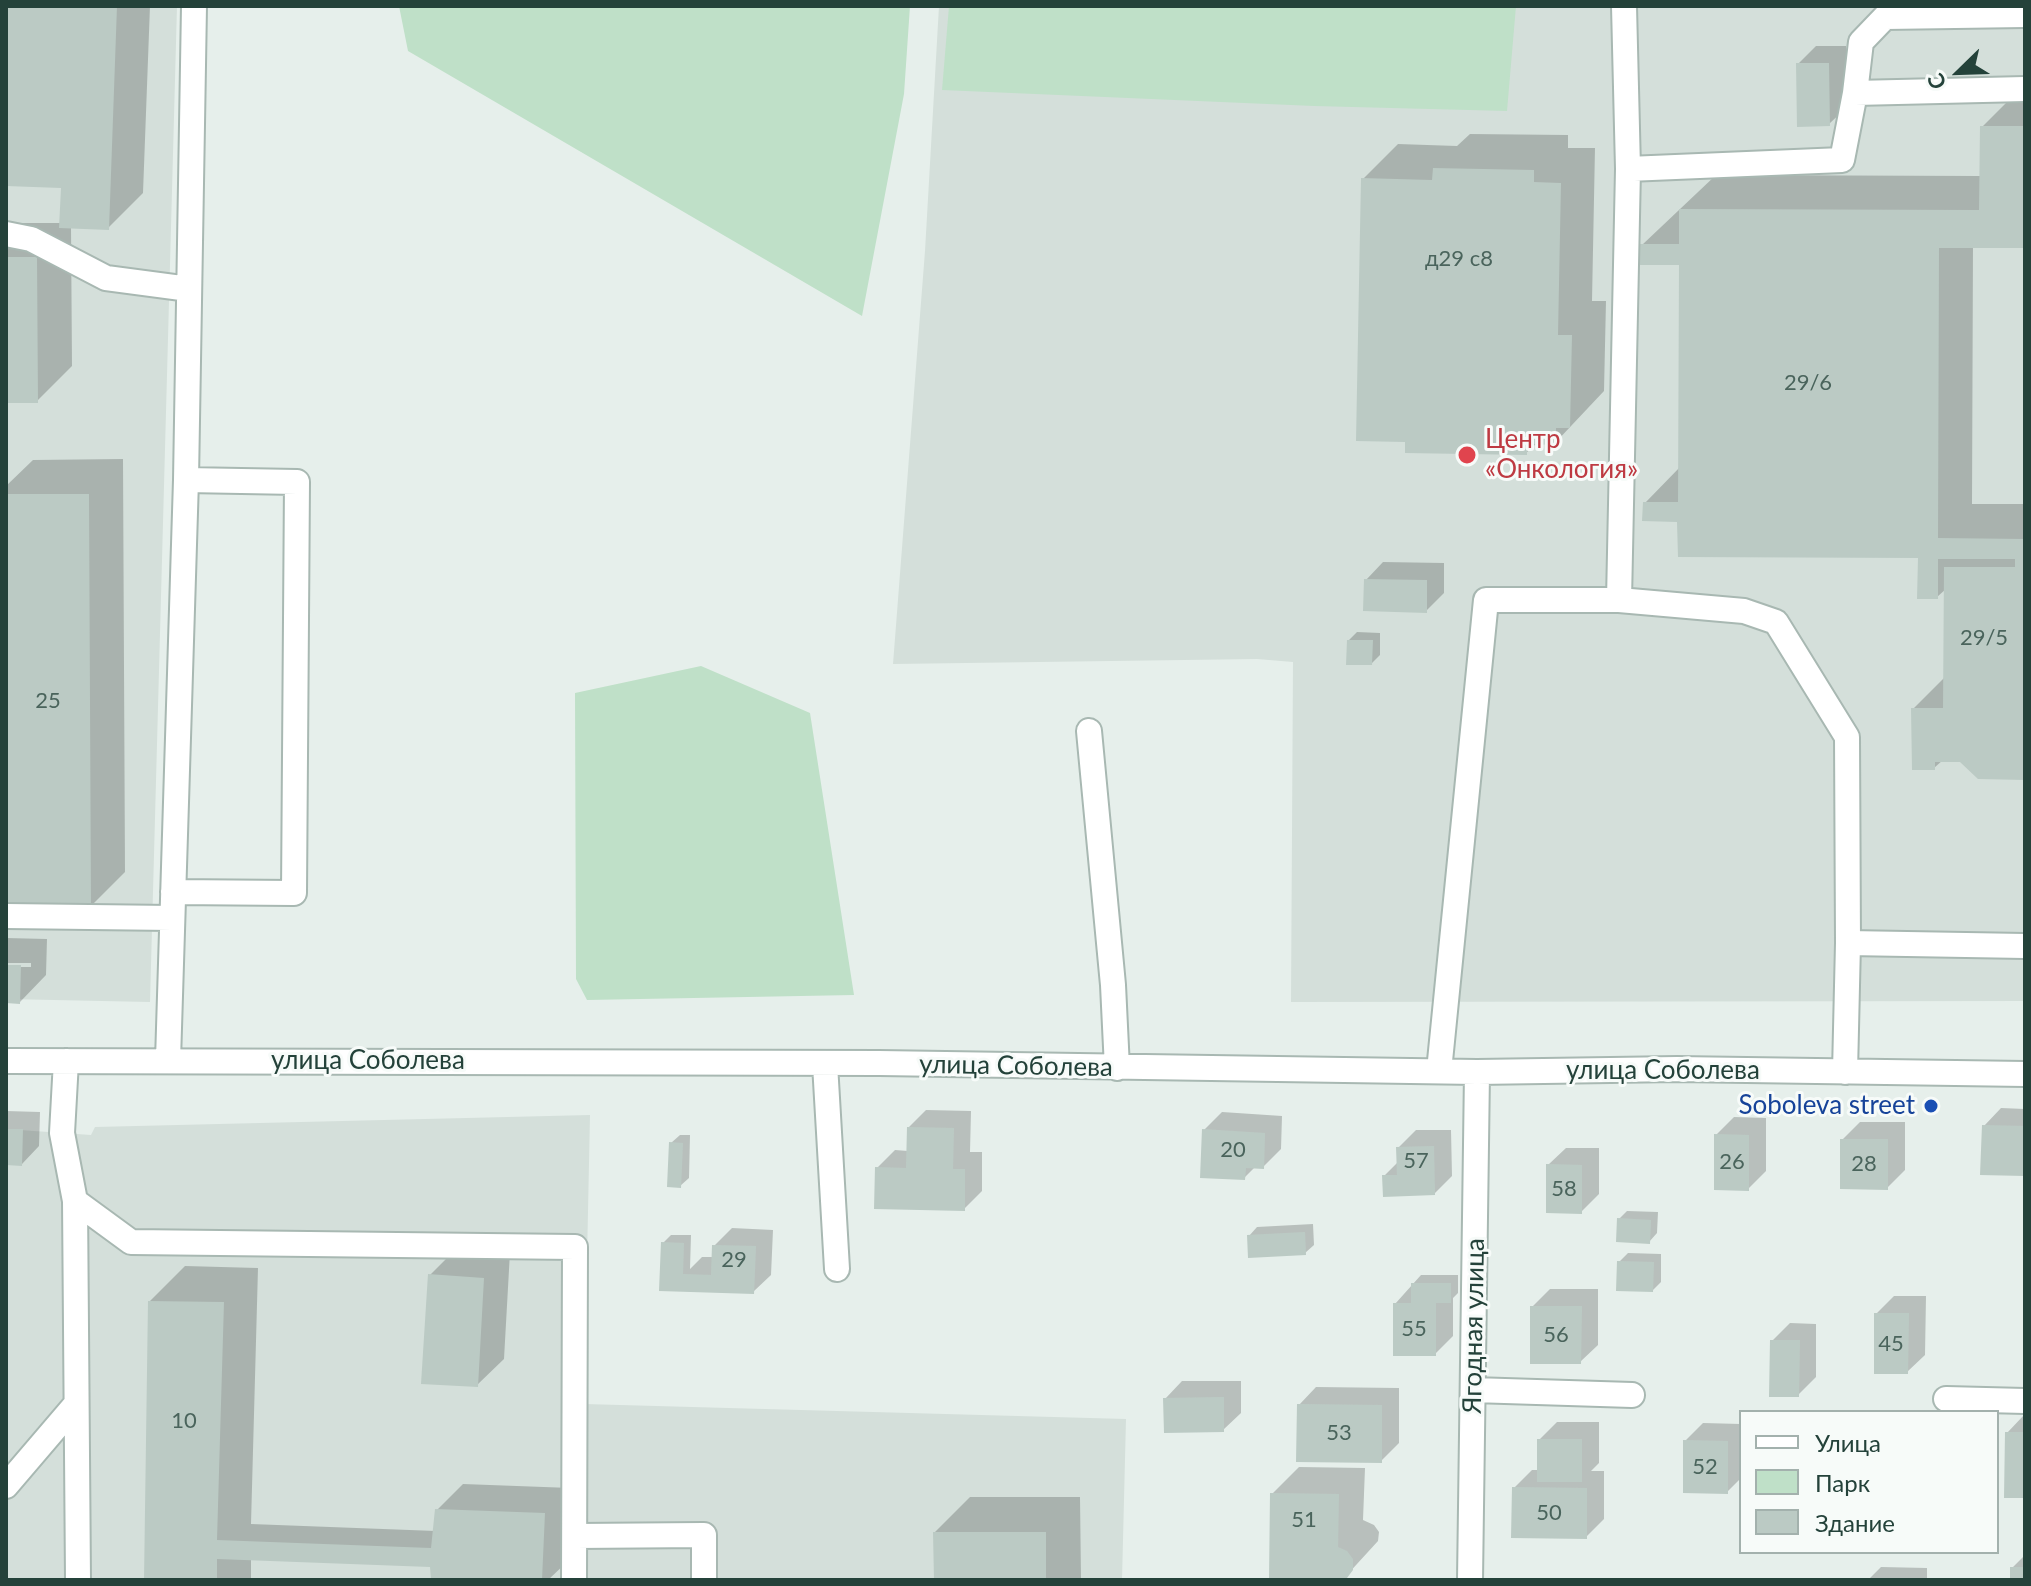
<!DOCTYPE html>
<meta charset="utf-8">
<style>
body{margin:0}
#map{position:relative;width:2031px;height:1586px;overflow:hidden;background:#e6efeb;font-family:Lato,sans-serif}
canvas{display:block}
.frame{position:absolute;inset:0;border:8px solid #24423a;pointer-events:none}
.legend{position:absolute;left:1739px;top:1410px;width:260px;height:144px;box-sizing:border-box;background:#f7fbf9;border:2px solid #a3b1ad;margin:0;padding:10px 14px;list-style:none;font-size:24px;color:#24423a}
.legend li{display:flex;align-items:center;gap:16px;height:40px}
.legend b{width:40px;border:2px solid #a3b1ad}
.north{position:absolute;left:1919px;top:32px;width:80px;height:80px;-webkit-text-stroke:6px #f7fbf9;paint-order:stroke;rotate:247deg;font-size:22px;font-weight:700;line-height:32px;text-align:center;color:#24423a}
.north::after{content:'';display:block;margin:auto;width:28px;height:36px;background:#24423a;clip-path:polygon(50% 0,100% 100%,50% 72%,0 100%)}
</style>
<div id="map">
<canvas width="2031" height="1586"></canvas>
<div class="frame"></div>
<ul class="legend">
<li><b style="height:10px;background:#fff"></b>Улица</li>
<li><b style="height:22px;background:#bfe0c8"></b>Парк</li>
<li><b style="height:22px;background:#bbcac4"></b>Здание</li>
</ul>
<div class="north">С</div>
</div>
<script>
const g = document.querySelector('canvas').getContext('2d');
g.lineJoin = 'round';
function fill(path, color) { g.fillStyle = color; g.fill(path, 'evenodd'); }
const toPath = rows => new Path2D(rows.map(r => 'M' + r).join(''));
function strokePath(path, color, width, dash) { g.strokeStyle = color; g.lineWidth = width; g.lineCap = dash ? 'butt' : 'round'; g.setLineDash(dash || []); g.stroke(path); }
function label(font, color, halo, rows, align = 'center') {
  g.font = font + ' Lato,sans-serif'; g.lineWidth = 6; g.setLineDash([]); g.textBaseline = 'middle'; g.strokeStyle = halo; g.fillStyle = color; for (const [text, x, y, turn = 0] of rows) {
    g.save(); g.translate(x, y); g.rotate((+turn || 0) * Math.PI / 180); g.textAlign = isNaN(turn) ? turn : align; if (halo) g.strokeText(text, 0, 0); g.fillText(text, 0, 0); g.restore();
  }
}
const built = toPath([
 [6,6,177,6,150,1002,6,999],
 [939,6,2025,6,2025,1001,1291,1002,1293,662,1257,659,893,664,925,251],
 [590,1115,584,1404,1126,1419,1122,1580,6,1580,6,1129,91,1135,95,1127]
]);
const green = toPath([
 [399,6,910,6,904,94,862,316,408,51],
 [949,6,1516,6,1507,111,1314,106,942,90],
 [701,666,810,713,854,995,587,1000,576,979,575,693]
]);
const shadow = toPath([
 [6,6,150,6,143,193,108,228,71,226,72,366,37,401,6,401,6,223,62,223,63,186,6,184],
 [1816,46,1846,46,1847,107,1829,124,1798,64],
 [2017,92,2025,92,2025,246,1973,246,1972,504,2025,504,2025,778,1961,760,1943,760,1934,768,1913,709,1945,677,1946,589,1937,597,1920,556,1679,520,1645,503,1680,467,1681,263,1642,245,1716,175,1981,176,1982,127],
 [1470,134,1568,135,1568,148,1595,148,1592,301,1606,301,1604,391,1555,443,1537,443,1526,453,1363,179,1398,144,1457,146],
 [123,459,125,872,90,907,6,907,6,486,33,460],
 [1383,562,1444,563,1444,593,1426,611,1366,580],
 [1357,632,1380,633,1380,655,1372,663,1348,641],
 [6,938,47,939,46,975,20,1002,6,1001,6,967,31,967,31,963,6,963],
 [2001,1108,2025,1109,2025,1174,1984,1126],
 [926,1110,971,1111,970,1152,982,1152,982,1191,964,1209,877,1168,895,1150,908,1151,909,1127],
 [6,1111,40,1112,39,1146,22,1164,6,1163],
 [1222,1112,1282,1116,1281,1149,1263,1167,1256,1166,1244,1178,1204,1130],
 [1734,1117,1766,1118,1766,1171,1748,1189,1716,1135],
 [1860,1122,1905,1122,1905,1170,1887,1188,1842,1140],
 [1416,1130,1451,1130,1452,1176,1434,1194,1384,1176,1399,1161,1398,1148],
 [680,1135,690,1135,689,1178,680,1186,671,1143],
 [1566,1148,1599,1148,1599,1194,1581,1212,1548,1165],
 [1627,1211,1658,1212,1657,1233,1649,1242,1619,1219],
 [1313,1224,1314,1245,1305,1253,1249,1236,1257,1227],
 [732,1228,773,1230,771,1275,753,1292,661,1289,663,1243,671,1235,691,1235,690,1269,702,1257,714,1257,714,1246],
 [456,1249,510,1252,504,1359,477,1385,430,1275],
 [1628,1253,1661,1254,1661,1282,1653,1290,1619,1262],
 [185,1266,258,1268,251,1524,436,1531,437,1510,463,1484,571,1488,568,1561,548,1580,434,1580,435,1560,251,1558,251,1580,146,1580,150,1301],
 [1421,1275,1458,1275,1458,1293,1453,1298,1453,1336,1435,1354,1395,1304],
 [1550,1289,1598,1289,1598,1345,1580,1362,1532,1307],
 [1894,1296,1926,1296,1925,1355,1907,1372,1876,1314],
 [1790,1323,1816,1324,1816,1377,1798,1395,1772,1341],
 [1182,1381,1241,1381,1241,1413,1223,1430,1165,1399],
 [1316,1387,1399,1388,1399,1443,1381,1461,1299,1405],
 [2024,1415,2025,1415,2025,1496,2007,1433],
 [1557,1422,1599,1422,1599,1463,1591,1471,1604,1471,1604,1519,1586,1537,1514,1488,1532,1470,1539,1470,1539,1440],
 [1703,1423,1741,1424,1741,1478,1727,1492,1685,1441],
 [1299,1467,1365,1468,1363,1520,1374,1525,1379,1532,1378,1541,1346,1576,1272,1494],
 [970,1497,1080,1497,1081,1580,936,1580,935,1532],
 [2025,1555,2025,1580,2012,1580,2012,1568],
 [1881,1567,1927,1568,1927,1580,1868,1580]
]);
const building = toPath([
 [6,6,117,6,109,230,59,228,61,188,6,186],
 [1796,63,1829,63,1830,126,1797,127],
 [1980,126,2025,126,2025,248,1939,248,1938,538,2025,539,2025,780,1978,779,1960,762,1935,762,1935,770,1912,770,1911,708,1943,708,1944,567,2015,567,2015,559,1938,559,1938,599,1917,599,1918,558,1678,557,1677,522,1642,521,1643,502,1678,502,1679,265,1640,265,1640,244,1679,244,1679,209,1979,210],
 [1433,168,1534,170,1534,182,1561,183,1558,335,1572,335,1570,428,1556,428,1556,445,1527,444,1527,455,1405,453,1405,442,1356,441,1361,178,1432,180],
 [6,257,37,257,38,403,6,403],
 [6,494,89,494,91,909,6,909],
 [1364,579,1427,580,1427,613,1363,611],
 [1347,640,1373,640,1372,665,1346,665],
 [6,965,21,965,20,1004,6,1003],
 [1982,1125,2025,1126,2025,1176,1980,1175],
 [907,1127,954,1128,953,1169,965,1169,965,1211,874,1209,875,1167,906,1168],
 [6,1129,23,1129,22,1166,6,1165],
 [1202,1129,1265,1133,1264,1169,1246,1168,1245,1180,1200,1178],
 [1714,1134,1749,1135,1749,1191,1714,1190],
 [1840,1139,1888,1139,1888,1190,1840,1189],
 [669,1142,683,1143,681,1188,667,1187],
 [1434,1146,1435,1195,1383,1197,1382,1175,1397,1175,1396,1147],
 [1546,1164,1582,1165,1582,1214,1546,1213],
 [1617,1218,1651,1220,1650,1244,1616,1242],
 [1305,1232,1306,1255,1248,1258,1247,1235],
 [661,1242,684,1243,683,1274,711,1275,712,1245,756,1246,754,1294,659,1291],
 [1617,1261,1654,1262,1653,1292,1616,1291],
 [428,1274,484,1278,478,1387,421,1384],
 [1411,1283,1451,1283,1451,1303,1436,1303,1436,1356,1393,1356,1393,1303,1411,1303],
 [148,1301,224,1302,217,1540,431,1548,435,1509,545,1513,542,1580,431,1580,430,1567,217,1559,217,1580,144,1580],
 [1530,1306,1582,1306,1581,1364,1530,1364],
 [1874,1313,1909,1313,1908,1374,1874,1374],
 [1770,1340,1800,1340,1799,1397,1769,1397],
 [1224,1397,1224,1432,1164,1433,1163,1398],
 [1297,1404,1382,1405,1382,1463,1296,1462],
 [2005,1432,2025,1432,2025,1498,2004,1498],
 [1537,1439,1582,1439,1582,1482,1537,1482],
 [1683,1440,1728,1441,1728,1494,1683,1493],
 [1512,1487,1587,1488,1587,1539,1511,1538],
 [1270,1493,1339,1494,1338,1547,1347,1551,1353,1559,1353,1570,1347,1578,1341,1580,1269,1580],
 [933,1532,1046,1532,1046,1580,934,1580],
 [2010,1567,2025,1567,2025,1580,2010,1580]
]);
const minor = toPath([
 [1855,93,2025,89],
 [1628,169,1842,160,1855,93,1861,42,1885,17,2025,15],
 [6,234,31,239,106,278,189,289],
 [186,480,297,482,294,893],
 [1619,600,1628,169,1624,6],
 [1089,731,1113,985,1117,1068],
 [173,892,294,893],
 [6,916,172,918],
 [1848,943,2025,946],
 [168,1060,186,480,194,6],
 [6,1061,879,1063,1477,1072,1677,1069,2025,1074],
 [66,1061,62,1133,75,1201,131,1242,575,1247,574,1580],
 [825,1064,837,1269],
 [1439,1071,1486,600,1619,600,1744,611,1776,622,1847,737,1848,943,1845,1072],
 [75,1201,78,1580],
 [1473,1390,1632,1395],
 [1946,1399,2025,1401],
 [6,1486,76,1404],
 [575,1536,704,1535,704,1580],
 [1470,1580,1477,1072]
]);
const markers = [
 [1467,455,10,"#e0444e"],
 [1931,1106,8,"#1a4fb4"]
];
const numberNames = [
 ["д29 с8",1459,259],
 ["29/6",1808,383],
 ["29/5",1984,638],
 ["25",48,701],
 ["20",1233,1150],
 ["57",1416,1161],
 ["26",1732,1162],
 ["28",1864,1164],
 ["58",1564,1189],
 ["29",734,1260],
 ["55",1414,1329],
 ["56",1556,1335],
 ["45",1891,1344],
 ["10",184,1421],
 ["53",1339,1433],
 ["52",1705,1467],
 ["50",1549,1513],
 ["51",1304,1520]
];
const healthNames = [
 ["Центр",1485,440],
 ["«Онкология»",1485,470]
];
const streetNames = [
 ["улица Соболева",368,1061],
 ["улица Соболева",1016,1066,1],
 ["улица Соболева",1663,1071],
 ["Ягодная улица",1474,1326,-89]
];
const transitNames = [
 ["Soboleva street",1915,1106]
];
fill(built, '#d4dfda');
fill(green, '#bfe0c8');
fill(shadow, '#0003');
fill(building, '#bbcac4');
strokePath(minor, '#a8b8b2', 28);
strokePath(minor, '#fff', 24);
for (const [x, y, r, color] of markers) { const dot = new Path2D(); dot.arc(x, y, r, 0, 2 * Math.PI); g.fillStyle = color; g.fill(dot); strokePath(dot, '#f7fbf9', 3); }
label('22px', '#4a645c', null, numberNames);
label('26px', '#be3a42', '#f7fbf9', healthNames, 'left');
label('26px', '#24423a', '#f7fbf9', streetNames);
label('26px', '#164399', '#f7fbf9', transitNames, 'right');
</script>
